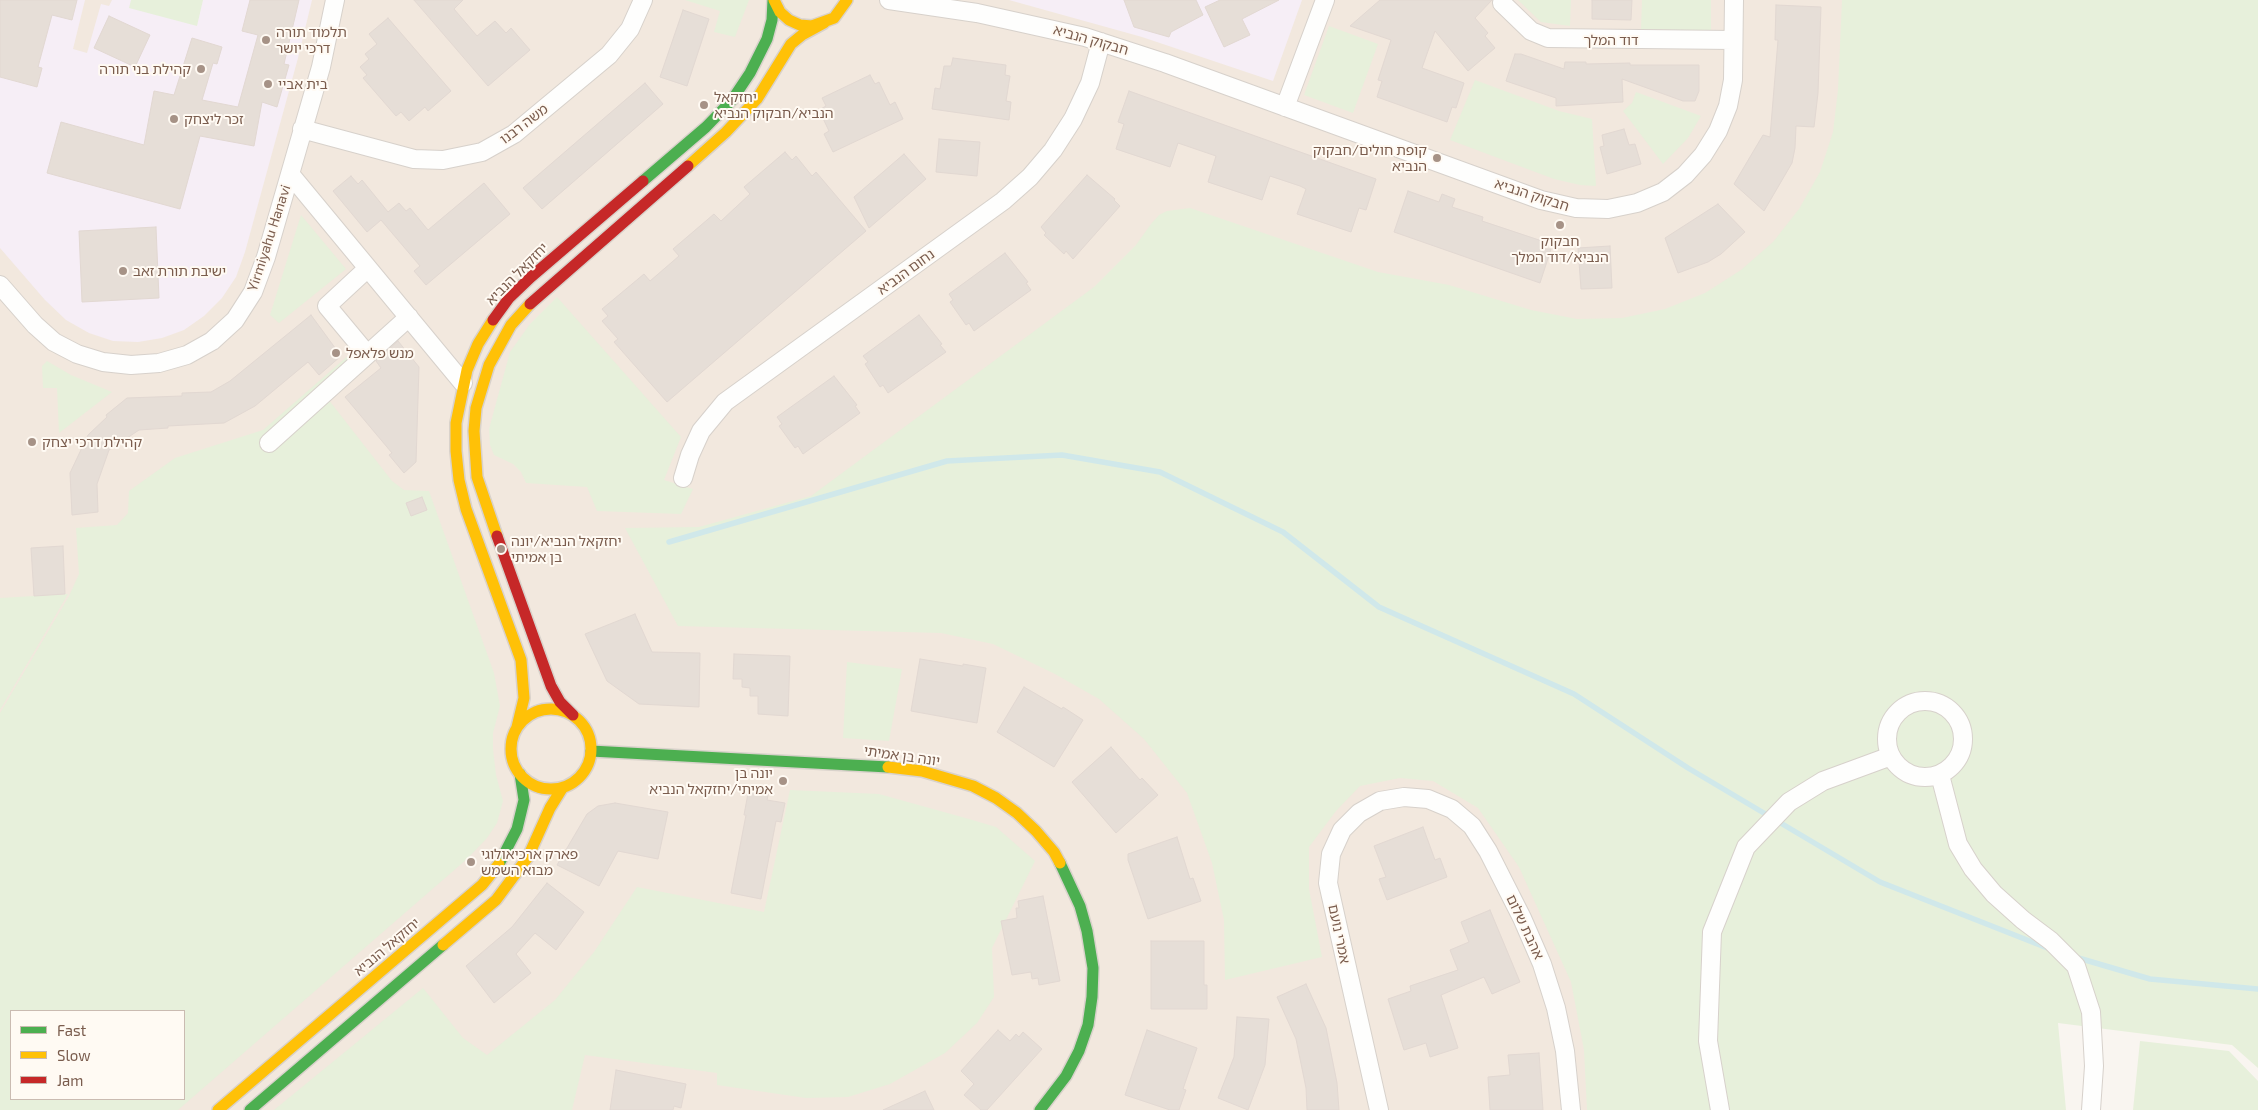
<!DOCTYPE html>
<meta charset="utf-8">
<style>
body{margin:0}
#map{position:relative;width:2258px;height:1110px;overflow:hidden;background:#f9f5f0;font-family:"Exo 2",sans-serif}
canvas{display:block}
.legend{position:absolute;left:10px;top:1010px;width:175px;height:90px;box-sizing:border-box;background:#fffaf3;border:1px solid #cabbb1;margin:0;padding:6px 9px;list-style:none;font-size:15px;color:#7a5c4d}
.legend li{display:flex;align-items:center;gap:10px;height:25px}
.legend b{width:25px;border:1px solid #cabbb1}
</style>
<div id="map">
<canvas width="2258" height="1110"></canvas>
<ul class="legend">
<li><b style="height:6px;background:#4caf50"></b>Fast</li>
<li><b style="height:6px;background:#ffc107"></b>Slow</li>
<li><b style="height:6px;background:#c62828"></b>Jam</li>
</ul>
</div>
<script>
const g = document.querySelector('canvas').getContext('2d');
g.lineJoin = 'round';
function fill(path, color) { g.fillStyle = color; g.fill(path, 'evenodd'); }
const toPath = rows => new Path2D(rows.map(r => 'M' + r).join(''));
function strokePath(path, color, width, dash) { g.strokeStyle = color; g.lineWidth = width; g.lineCap = dash ? 'butt' : 'round'; g.setLineDash(dash || []); g.stroke(path); }
function label(font, color, halo, rows, align = 'center') {
  g.font = font + ' "Exo 2","Noto Sans Hebrew",sans-serif'; g.lineWidth = 4; g.setLineDash([]); g.textBaseline = 'middle'; g.strokeStyle = halo; g.fillStyle = color; for (const [text, x, y, turn = 0] of rows) {
    g.save(); g.translate(x, y); g.rotate((+turn || 0) * Math.PI / 180); g.textAlign = isNaN(turn) ? turn : align; if (halo) g.strokeText(text, 0, 0); g.fillText(text, 0, 0); g.restore();
  }
}
const residential = toPath([
 [0,0,2258,0,2147,993,1797,1110,0,1110],
 [11,1011,184,1011,184,1099,11,1099]
]);
const education = toPath([
 [0,0,85,0,73,49,87,53,101,4,109,6,112,0,312,0,298,58,245,252,236,277,222,298,204,316,184,330,162,338,138,342,113,341,89,333,66,320,45,300,0,248],
 [1009,0,1302,0,1273,81,1142,37]
]);
const green = toPath([
 [131,0,203,0,197,26,129,8],
 [685,0,749,0,735,37,714,32,720,11],
 [1518,0,1571,0,1570,26,1541,22],
 [1642,0,1711,0,1711,31,1641,29],
 [1842,0,2258,0,2258,1068,2232,1045,2058,1023,2066,1110,1587,1110,1584,1050,1571,982,1519,867,1478,808,1433,781,1400,778,1360,786,1336,811,1309,847,1309,889,1322,957,1225,980,1224,920,1212,863,1187,793,1144,739,1099,699,1055,674,993,644,941,633,678,626,625,528,699,527,811,496,1094,287,1136,245,1151,224,1159,215,1167,211,1190,208,1378,272,1449,285,1531,310,1577,319,1622,318,1665,309,1705,293,1741,270,1773,242,1799,209,1820,172,1833,132,1838,90],
 [1329,26,1378,44,1353,113,1304,95],
 [1475,80,1559,111,1592,119,1596,186,1580,185,1554,179,1450,140],
 [1636,92,1701,116,1688,138,1663,164,1623,111,1632,103],
 [301,215,346,269,279,323,270,315],
 [557,297,681,437,664,480,693,489,681,514,597,511,587,487,526,483,521,472,513,464,494,455,490,445,489,429,510,352,530,324],
 [350,354,360,367,328,399,392,481,404,490,429,491,494,673,500,706,493,733,493,749,496,775,503,801,497,823,487,838,467,859,178,1110,0,1110,0,713,69,596,79,574,76,528,117,525,128,513,129,491,175,458,263,430],
 [11,1011,184,1011,184,1099,11,1099],
 [47,361,71,375,112,392,59,433,57,388,43,388,42,366],
 [68,594,0,710,0,598],
 [847,662,902,669,889,741,843,738],
 [790,790,879,794,969,819,996,827,1035,861,992,948,994,997,977,1023,945,1053,890,1084,848,1097,806,1098,717,1085,717,1073,585,1055,572,1110,274,1110,423,988,463,1038,487,1055,555,1000,594,952,637,887,764,912],
 [2140,1041,2229,1051,2258,1081,2258,1110,2133,1110]
]);
const stream = toPath([
 [669,542,947,461,1062,455,1160,472,1283,532,1379,607,1574,694,1688,768,1880,882,2050,949],
 [2075,957,2150,979,2258,989]
]);
const building = toPath([
 [0,0,77,0,72,20,52,15,38,67,42,68,37,87,0,77,0,0],
 [250,0,299,0,284,64,289,65,277,107,262,102,254,146,200,136,180,209,47,173,61,122,144,145,154,91,174,95,192,38,222,47,217,64,213,63,202,100,238,107,258,35,242,31,250,0],
 [414,0,463,0,454,9,477,36,495,21,506,33,511,28,530,50,488,86,414,0],
 [1124,0,1196,0,1203,15,1171,32,1169,37,1134,27,1124,0],
 [1220,0,1279,0,1242,19,1250,35,1224,47,1205,7,1220,0],
 [1380,0,1492,0,1475,18,1488,33,1485,36,1495,48,1468,71,1435,31,1422,68,1464,83,1456,108,1452,107,1447,122,1377,97,1382,81,1378,80,1391,40,1350,26,1380,0],
 [1592,0,1632,0,1631,20,1592,19,1592,0],
 [1776,5,1821,7,1818,93,1814,127,1796,126,1795,148,1792,163,1764,211,1734,184,1763,135,1770,137,1778,40,1775,40,1776,5],
 [683,10,709,19,687,86,660,77,683,10],
 [109,16,150,35,135,67,94,48,109,16],
 [388,18,451,91,428,111,425,107,409,121,401,112,396,116,363,78,367,75,360,67,369,59,365,54,377,44,369,34,388,18],
 [1515,54,1521,54,1564,69,1565,62,1586,62,1586,64,1630,63,1630,65,1699,65,1699,91,1695,101,1683,101,1622,79,1623,102,1556,106,1556,98,1506,81,1515,54],
 [953,58,1006,65,1005,75,1010,76,1006,101,1011,102,1009,120,932,109,935,88,940,89,944,66,951,66,953,58],
 [870,75,875,84,879,82,890,105,895,102,903,119,833,152,824,134,829,131,819,110,826,106,822,98,870,75],
 [645,83,663,104,542,209,523,188,645,83],
 [1129,91,1376,179,1366,210,1359,208,1351,232,1297,214,1306,189,1300,186,1270,176,1262,200,1208,182,1216,156,1178,143,1170,167,1116,149,1124,124,1118,122,1129,91],
 [1624,129,1629,145,1635,144,1641,164,1607,174,1600,147,1604,146,1602,135,1624,129],
 [939,139,980,142,977,176,936,172,939,139],
 [785,152,792,160,796,156,812,176,816,172,866,231,667,402,614,342,618,339,602,321,608,316,602,309,644,274,650,281,679,256,673,249,714,214,721,221,750,194,744,187,785,152],
 [904,154,926,179,869,228,854,197,904,154],
 [1087,175,1115,199,1114,200,1120,206,1073,259,1066,251,1064,254,1044,235,1046,233,1041,227,1087,175],
 [351,176,358,184,362,180,388,212,399,203,406,211,410,208,428,230,484,183,510,214,426,285,414,271,420,266,381,220,367,232,333,191,351,176],
 [1408,191,1439,202,1442,194,1455,199,1452,207,1483,217,1482,221,1548,243,1545,249,1551,249,1540,283,1394,232,1408,191],
 [1718,204,1745,232,1721,254,1708,262,1678,273,1665,238,1718,204],
 [156,227,159,298,82,302,79,231,156,227],
 [1610,246,1612,288,1581,289,1578,248,1610,246],
 [1005,253,1028,282,1026,283,1031,290,974,331,969,323,966,325,950,302,953,300,949,294,1005,253],
 [311,315,341,356,319,375,308,362,255,406,224,423,168,426,168,428,139,430,109,450,97,484,98,512,72,515,70,473,88,435,107,417,106,415,127,398,182,396,182,393,211,392,230,381,311,315],
 [919,315,942,344,940,345,946,352,888,393,883,385,880,387,865,364,868,362,863,356,919,315],
 [398,341,419,367,416,462,404,473,389,455,392,453,345,397,381,368,376,361,398,341],
 [834,376,857,405,855,406,860,413,803,454,798,446,795,448,779,426,782,424,777,417,834,376],
 [422,497,427,510,411,516,406,503,422,497],
 [63,546,65,594,34,596,31,548,63,546],
 [635,614,652,652,700,653,699,707,639,704,607,681,585,634,635,614],
 [734,654,790,656,788,716,758,714,758,696,750,696,750,688,742,687,742,679,733,679,734,654],
 [920,659,963,666,963,664,986,668,977,723,911,711,920,659],
 [1024,687,1062,709,1063,707,1083,720,1054,767,997,732,1024,687],
 [1111,747,1140,780,1142,778,1158,795,1116,833,1072,782,1111,747],
 [749,788,769,791,767,800,785,803,781,822,776,821,761,899,731,893,746,815,744,815,749,788],
 [615,803,668,812,658,859,618,851,599,886,557,865,587,814,598,806,615,803],
 [1423,827,1435,860,1440,858,1447,877,1387,900,1379,879,1386,877,1374,846,1423,827],
 [1177,837,1190,879,1193,878,1201,901,1148,919,1128,860,1128,854,1177,837],
 [547,883,584,912,556,950,535,933,516,954,531,973,494,1003,466,966,512,927,547,883],
 [1043,896,1060,981,1039,985,1038,978,1032,979,1031,972,1012,975,1001,921,1017,918,1016,908,1019,908,1018,901,1043,896],
 [1490,910,1520,982,1492,994,1484,977,1441,995,1458,1048,1430,1057,1426,1043,1404,1050,1388,999,1411,991,1410,986,1458,970,1450,950,1469,942,1461,922,1490,910],
 [1151,941,1204,941,1204,985,1207,985,1207,1009,1151,1009,1151,941],
 [1306,984,1326,1028,1337,1083,1339,1110,1307,1110,1306,1088,1296,1039,1277,997,1306,984],
 [1237,1017,1269,1019,1265,1065,1248,1110,1218,1098,1234,1057,1237,1017],
 [998,1030,1010,1041,1016,1034,1019,1037,1023,1032,1042,1049,987,1110,981,1110,964,1095,974,1084,961,1071,998,1030],
 [1147,1030,1197,1048,1183,1089,1186,1090,1179,1110,1170,1110,1125,1095,1147,1030],
 [1539,1053,1543,1110,1490,1110,1488,1077,1510,1075,1508,1055,1539,1053],
 [616,1070,686,1084,681,1108,674,1106,673,1110,610,1110,616,1070],
 [925,1091,934,1110,883,1110,925,1091]
]);
const street = toPath([
 [889,0,977,13,1085,37,1165,63,1541,200,1576,208,1608,209,1637,203,1663,192,1685,175,1703,155,1718,131,1728,106,1733,80,1734,0],
 [1502,3,1531,31,1548,38,1733,40],
 [1285,107,1325,0],
 [302,129,414,159,443,160,482,152,514,134,609,55,630,29,643,0],
 [290,174,463,383],
 [0,285,35,325,54,342,77,354,103,362,131,365,159,363,187,355,212,341,235,320,253,292,266,257,321,67,335,0],
 [367,354,327,306,368,268],
 [269,443,409,317],
 [683,478,690,455,701,431,725,402,1003,201,1030,177,1053,150,1073,119,1090,83,1101,42],
 '1887 739a38 38 0 1 1 76 0a38 38 0 1 1-76 0Z',
 [1940,775,1958,844,1973,869,1994,894,2023,920,2051,941,2076,966,2091,1012,2094,1066,2091,1110],
 [1379,1110,1328,883,1331,854,1342,830,1359,813,1380,801,1404,797,1428,799,1452,809,1472,826,1488,851,1522,918,1542,964,1556,1008,1565,1051,1571,1110],
 [1720,1110,1708,1041,1712,932,1746,847,1789,802,1823,781,1891,756]
]);
const fast = toPath([
 [643,181,706,127,732,100,750,73,767,39,772,20,773,0],
 [591,751,888,767],
 [499,864,517,829,524,800,520,774],
 [250,1110,443,945],
 [1040,1110,1066,1076,1079,1051,1088,1025,1092,997,1093,968,1087,931,1080,906,1060,863]
]);
const slow = toPath([
 [774,0,780,12,789,20,800,25,812,26,834,18,847,0],
 [688,166,726,132,757,99,791,44,802,35,824,23],
 [493,320,478,344,467,370,456,423,456,451,459,480,466,509,521,660,524,698,517,727],
 [497,536,477,477,474,431,476,408,489,365,511,325,530,304],
 '511 749a40 40 0 1 1 80 0a40 40 0 1 1-80 0Z',
 [888,767,922,771,973,786,996,798,1017,813,1036,831,1054,852,1060,863],
 [443,945,496,900,528,857,550,808,563,787],
 [218,1110,482,885,499,864]
]);
const jam = toPath([
 [530,304,688,166],
 [493,320,509,298,531,277,643,181],
 [497,536,551,686,560,702,573,715]
]);
const markers = [
 [266,40,5,"#a69286"],
 [201,69,5,"#a69286"],
 [268,84,5,"#a69286"],
 [704,105,5,"#a69286"],
 [174,119,5,"#a69286"],
 [1437,158,5,"#a69286"],
 [1560,225,5,"#a69286"],
 [123,271,5,"#a69286"],
 [336,353,5,"#a69286"],
 [32,442,5,"#a69286"],
 [501,549,5,"#a69286"],
 [783,781,5,"#a69286"],
 [471,862,5,"#a69286"]
];
const poiNames = [
 ["תלמוד תורה",276,32],
 ["דרכי יושר",276,48],
 ["קהילת בני תורה",191,69,"right"],
 ["בית אביי",278,84],
 ["יחזקאל",714,97],
 ["הנביא/חבקוק הנביא",714,113],
 ["זכר ליצחק",184,119],
 ["קופת חולים/חבקוק",1427,150,"right"],
 ["הנביא",1427,166,"right"],
 ["חבקוק",1560,241,"center"],
 ["הנביא/דוד המלך",1560,257,"center"],
 ["ישיבת תורת זאב",133,271],
 ["מנש פלאפל",346,353],
 ["קהילת דרכי יצחק",42,442],
 ["יחזקאל הנביא/יונה",511,541],
 ["בן אמיתי",511,557],
 ["יונה בן",773,773,"right"],
 ["אמיתי/יחזקאל הנביא",773,789,"right"],
 ["פארק ארכיאולוגי",481,854],
 ["מבוא השמש",481,870]
];
const streetNames = [
 ["חבקוק הנביא",1091,40,16],
 ["דוד המלך",1611,40],
 ["משה רבנו",524,124,-37],
 ["חבקוק הנביא",1532,195,18],
 ["Yirmiyahu Hanavi",269,238,-72],
 ["נחום הנביא",906,272,-36],
 ["יחזקאל הנביא",517,274,-45],
 ["יונה בן אמיתי",902,756,8],
 ["אהבת שלום",1525,927,65],
 ["אמרי נועם",1339,934,78],
 ["יחזקאל הנביא",387,947,-40]
];
fill(residential, '#f2e8de');
fill(education, '#f6eef6');
fill(green, '#e7f0db');
strokePath(stream, '#d0e8ea', 5.5);
fill(building, '#e6ded7');
strokePath(building, '#e2d8d2', 1);
strokePath(street, '#d7d1cb', 20);
strokePath(fast, '#d9d2cb', 14);
strokePath(slow, '#d9d2cb', 14);
strokePath(jam, '#d9d2cb', 14);
strokePath(street, '#fefefd', 18);
strokePath(fast, '#4caf50', 11);
strokePath(slow, '#ffc107', 11);
strokePath(jam, '#c62828', 11);
for (const [x, y, r, color] of markers) { const dot = new Path2D(); dot.arc(x, y, r, 0, 2 * Math.PI); g.fillStyle = color; g.fill(dot); strokePath(dot, '#fffaf3', 2); }
label('14px', '#7a5c4d', '#fffaf3', poiNames, 'left');
label('14px', '#7a5c4d', '#fffaf3', streetNames);
</script>
